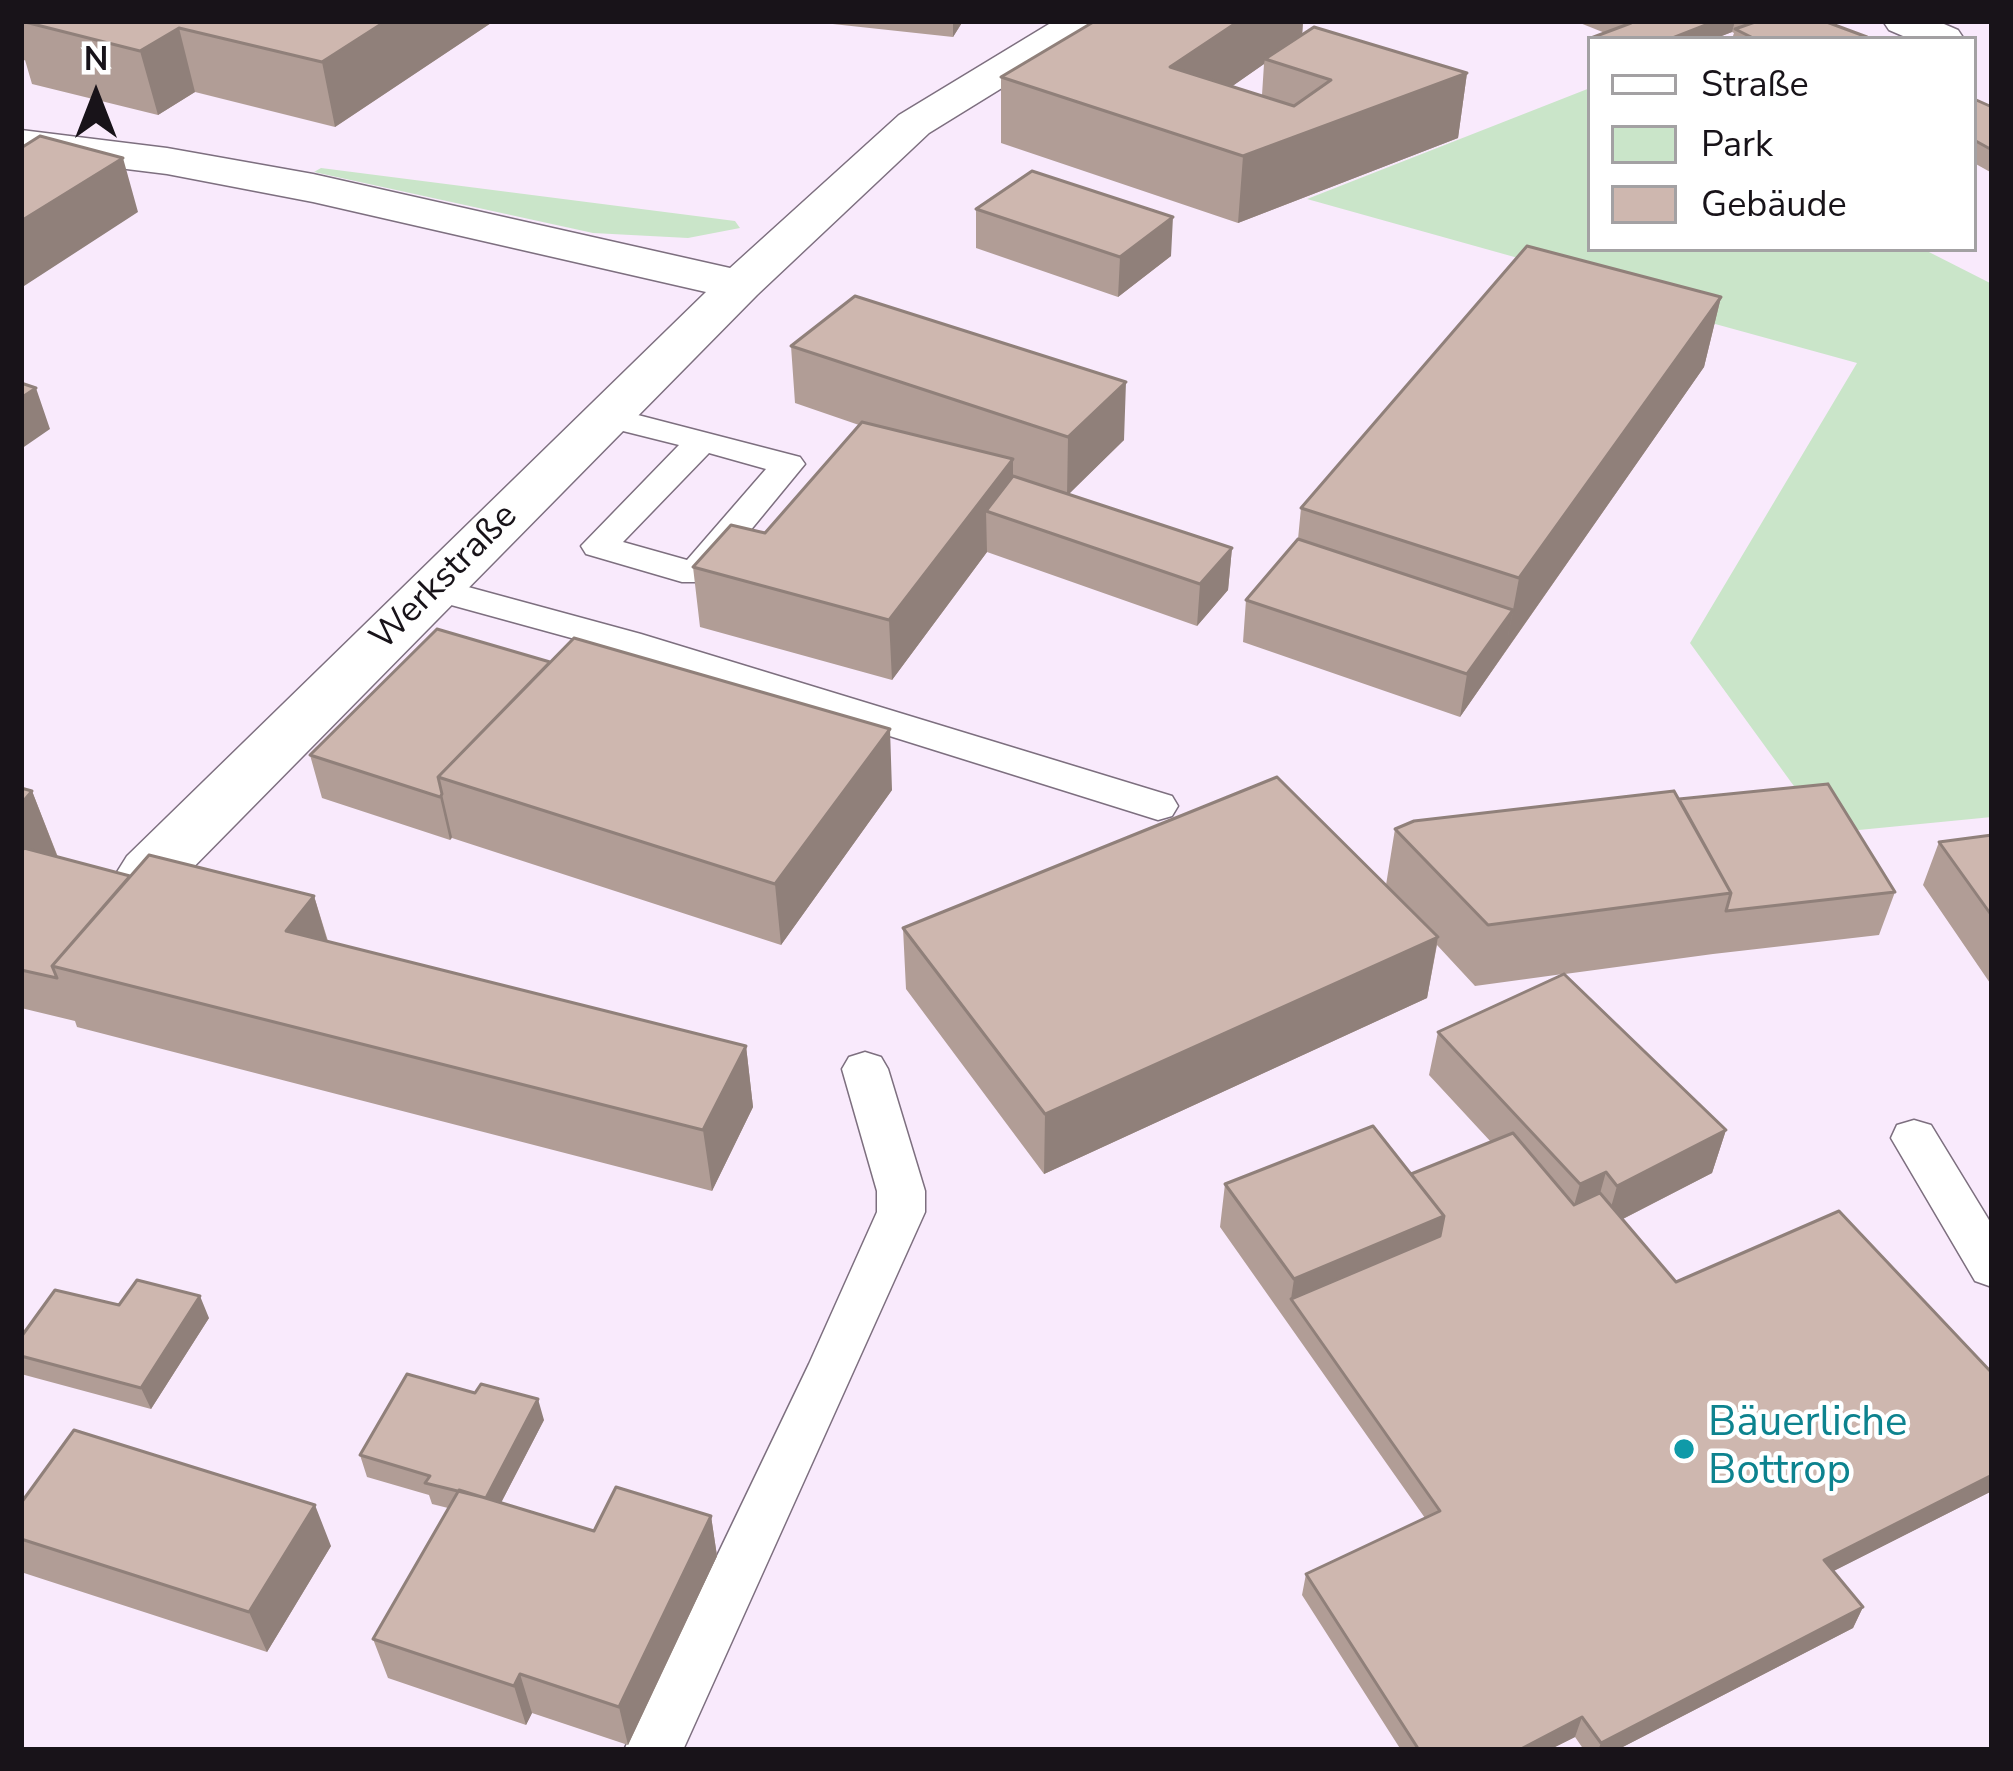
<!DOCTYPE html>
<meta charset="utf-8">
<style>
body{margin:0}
#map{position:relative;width:2013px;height:1771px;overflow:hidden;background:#f9eafc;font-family:"Nunito Sans",sans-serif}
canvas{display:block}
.frame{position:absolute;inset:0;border:24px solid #181319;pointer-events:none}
.legend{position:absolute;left:1587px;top:36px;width:390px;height:216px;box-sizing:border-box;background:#fff;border:3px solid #a3a1a3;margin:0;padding:15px 21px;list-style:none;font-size:36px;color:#181319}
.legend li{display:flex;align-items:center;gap:24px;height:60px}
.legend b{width:60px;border:3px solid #a3a1a3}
.north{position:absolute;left:36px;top:36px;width:120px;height:120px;-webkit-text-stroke:9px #fff;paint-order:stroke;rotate:0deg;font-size:33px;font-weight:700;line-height:48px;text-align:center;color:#181319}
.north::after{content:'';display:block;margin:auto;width:42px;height:54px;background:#181319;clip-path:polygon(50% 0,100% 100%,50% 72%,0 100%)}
</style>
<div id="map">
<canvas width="2013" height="1771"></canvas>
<div class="frame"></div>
<ul class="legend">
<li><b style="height:15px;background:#fff"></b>Straße</li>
<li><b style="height:33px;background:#cae5c9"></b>Park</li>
<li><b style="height:33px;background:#ceb7af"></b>Gebäude</li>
</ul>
<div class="north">N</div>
</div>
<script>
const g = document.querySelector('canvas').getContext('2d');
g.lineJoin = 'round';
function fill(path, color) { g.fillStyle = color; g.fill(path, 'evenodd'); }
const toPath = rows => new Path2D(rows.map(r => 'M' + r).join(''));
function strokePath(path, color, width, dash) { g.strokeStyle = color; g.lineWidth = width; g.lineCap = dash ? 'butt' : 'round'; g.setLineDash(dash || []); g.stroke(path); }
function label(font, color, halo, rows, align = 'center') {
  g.font = font + ' "Nunito Sans",sans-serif'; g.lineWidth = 9; g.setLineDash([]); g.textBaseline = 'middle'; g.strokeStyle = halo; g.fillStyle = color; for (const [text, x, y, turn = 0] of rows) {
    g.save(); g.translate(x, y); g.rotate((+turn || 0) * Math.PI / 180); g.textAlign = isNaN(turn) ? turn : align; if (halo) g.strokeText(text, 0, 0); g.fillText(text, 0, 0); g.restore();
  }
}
const green = toPath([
 [1590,88,1590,249,1923,249,1992,284,1992,817,1828,833,1690,643,1857,363,1508,267,1518,258,1307,199],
 [321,168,735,221,740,228,688,238,593,233,314,172]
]);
const lane = toPath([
 [607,407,800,457,805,464,708,582,682,582,586,554,581,546,679,445,595,424,590,417,607,407],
 [709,453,766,469,687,560,623,542,709,453],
 [435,578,641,634,1172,796,1178,806,1172,816,1158,820,615,650,422,597,417,589,422,581,435,578],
 [865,1052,881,1057,888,1069,925,1191,925,1212,683,1750,624,1750,809,1364,877,1212,877,1191,842,1069,849,1057,865,1052],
 [1914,1120,1931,1125,1992,1225,1992,1287,1975,1281,1891,1138,1897,1125,1914,1120]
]);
const street = toPath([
 [1054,21,1102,21,1096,30,929,133,757,295,173,888,150,895,127,888,117,872,127,856,706,292,313,202,167,174,21,156,21,130,167,148,313,174,730,268,899,115,1054,21],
 [1883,21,1937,21,1958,30,1964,39,1910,39,1889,30,1883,21]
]);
const wall = toPath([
 [21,21,494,21,335,127,195,92,158,115,32,84,25,60,21,62],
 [805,21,963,21,953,37],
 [1095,21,1303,21,1302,35,1467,73,1458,138,1238,223,1001,143,1001,77],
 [1264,64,1262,95,1232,86],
 [1575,21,1824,21,1867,37,1866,39,1732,39,1734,33,1732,32,1714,39,1591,39,1605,33],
 [1974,99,1992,107,1992,173,1974,163],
 [976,209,1171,256,1118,297,976,248],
 [1721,297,1704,367,1460,717,1243,642,1246,600,1298,539,1301,508],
 [791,346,1124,440,1068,494,1232,548,1228,590,1197,626,987,552,892,680,700,627,693,567,765,533,859,425,795,403],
 [310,755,892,790,781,945,452,838,450,840,322,798],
 [21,788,32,791,58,857,130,876,314,896,328,941,746,1046,753,1107,712,1191,77,1027,75,1021,21,1008],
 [1679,799,1895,892,1879,935,1713,954,1565,974,1726,1130,1712,1173,1623,1219,1676,1282,1992,1373,1992,1491,1833,1571,1863,1607,1853,1628,1617,1750,1584,1750,1575,1737,1549,1750,1401,1750,1302,1595,1306,1574,1425,1518,1220,1227,1225,1184,1411,1174,1491,1142,1429,1075,1438,1032,1563,974,1475,986,1437,945,1427,998,1044,1174,906,989,903,928,1386,885,1395,829],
 [1992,835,1992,986,1923,885,1939,842],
 [119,1305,209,1318,151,1409,21,1374,21,1337],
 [544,1420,501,1503,594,1531,711,1516,717,1556,628,1745,532,1713,526,1725,388,1678,373,1639,448,1508,432,1504,429,1495,367,1477,360,1455],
 [21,1503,331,1546,267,1652,24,1573,21,1569]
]);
const shadedWall = toPath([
 [386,21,494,21,335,127,322,62],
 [953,21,963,21,953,37],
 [1239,21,1303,21,1302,38,1265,59,1264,64,1167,132,1170,67],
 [1716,21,1735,21,1732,32,1714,39,1670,39],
 [179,28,195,92,158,115,140,51],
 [1467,73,1458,138,1238,223,1243,156],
 [123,158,138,212,21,288,21,221],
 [1173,217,1171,256,1118,297,1120,257],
 [1721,297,1704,367,1505,652,1519,578],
 [1126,382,1124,440,1067,496,1068,437],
 [36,388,50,429,21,449,21,398],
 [1013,459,1013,517,986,511,987,552,892,680,889,620],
 [1232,548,1228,590,1197,626,1200,584],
 [1513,610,1505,652,1460,717,1467,674],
 [890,729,892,790,781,945,775,884],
 [32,791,61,866,21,916,21,804],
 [442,794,452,837,450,840,440,797],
 [314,896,332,957,286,931],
 [1438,937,1427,998,1044,1174,1045,1114],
 [746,1046,753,1107,712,1191,703,1130],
 [1726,1130,1712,1173,1605,1228,1617,1186],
 [1606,1172,1594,1215,1568,1227,1580,1184],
 [1444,1216,1435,1258,1291,1299,1294,1279],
 [200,1296,209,1318,151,1409,141,1388],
 [538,1399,544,1420,492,1520,485,1499],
 [1992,1475,1992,1491,1814,1581,1824,1560],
 [315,1505,331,1546,267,1652,249,1612],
 [711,1516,717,1556,628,1745,619,1707],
 [1863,1607,1853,1628,1617,1750,1598,1750,1601,1743],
 [520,1674,532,1713,526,1725,514,1686],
 [1582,1717,1575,1737,1549,1750,1519,1750]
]);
const building = toPath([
 [21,21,386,21,322,62,179,28,140,51,21,21],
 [1095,21,1239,21,1170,67,1294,106,1331,80,1265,59,1314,27,1467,73,1243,156,1001,77,1095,21],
 [1627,21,1716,21,1670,39,1591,38,1631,23,1627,21],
 [1753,21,1824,21,1867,37,1862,39,1755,39,1735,29,1755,22,1753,21],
 [1974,99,1992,107,1992,150,1974,140,1974,99],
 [40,136,123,158,21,221,21,148,40,136],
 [1032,171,1173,217,1120,257,976,209,1032,171],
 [1527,246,1721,297,1519,578,1301,508,1527,246],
 [855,296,1126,382,1068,437,791,346,855,296],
 [21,383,36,388,21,398,21,383],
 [862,422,1013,459,889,620,693,567,731,525,765,533,862,422],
 [1013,476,1232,548,1200,584,986,511,1013,476],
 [1298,539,1513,610,1467,674,1246,600,1298,539],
 [437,629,550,662,438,777,442,794,440,797,310,755,437,629],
 [574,638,890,729,775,884,438,777,574,638],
 [1277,777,1438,937,1045,1114,903,928,1277,777],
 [1828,784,1895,892,1726,911,1731,893,1679,799,1828,784],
 [21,788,32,791,21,804,21,788],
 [1674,791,1731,893,1488,925,1395,829,1414,821,1674,791],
 [1992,835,1992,916,1939,842,1992,835],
 [24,848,130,876,52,966,57,978,21,970,21,852,24,848],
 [149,855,314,896,286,931,746,1046,703,1130,52,966,149,855],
 [1564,974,1726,1130,1617,1186,1606,1172,1580,1184,1438,1032,1564,974],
 [1373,1126,1444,1216,1294,1279,1225,1184,1373,1126],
 [1513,1133,1574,1205,1600,1193,1676,1282,1839,1211,1992,1373,1992,1475,1824,1560,1863,1607,1601,1743,1582,1717,1519,1750,1419,1750,1306,1574,1440,1511,1291,1299,1440,1236,1444,1216,1411,1174,1513,1133],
 [137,1280,200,1296,141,1388,21,1356,21,1337,55,1290,119,1305,137,1280],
 [407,1374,475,1393,481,1384,538,1399,486,1498,425,1483,430,1476,360,1455,407,1374],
 [74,1430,315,1505,249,1612,21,1539,21,1503,74,1430],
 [616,1487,711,1516,619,1707,520,1674,514,1686,373,1639,459,1490,594,1531,616,1487]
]);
const markers = [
 [1684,1449,12,"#0f9aa8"]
];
const streetNames = [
 ["Werkstraße",445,578,-45]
];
const nearCulturenames = [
 ["Bäuerliche",1708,1425],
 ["Bottrop",1708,1473]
];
fill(green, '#cae5c9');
strokePath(lane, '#7d6f7f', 3);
strokePath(street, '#7d6f7f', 3);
fill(lane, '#fff');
fill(street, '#fff');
fill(wall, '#b19d96');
fill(shadedWall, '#90807a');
fill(building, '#ceb7af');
strokePath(building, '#90807a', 3);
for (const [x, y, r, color] of markers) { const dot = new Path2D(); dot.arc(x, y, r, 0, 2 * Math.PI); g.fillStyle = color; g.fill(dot); strokePath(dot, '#fff', 4.5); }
label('36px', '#181319', '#fff', streetNames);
label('42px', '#0d838f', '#fff', nearCulturenames, 'left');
</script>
